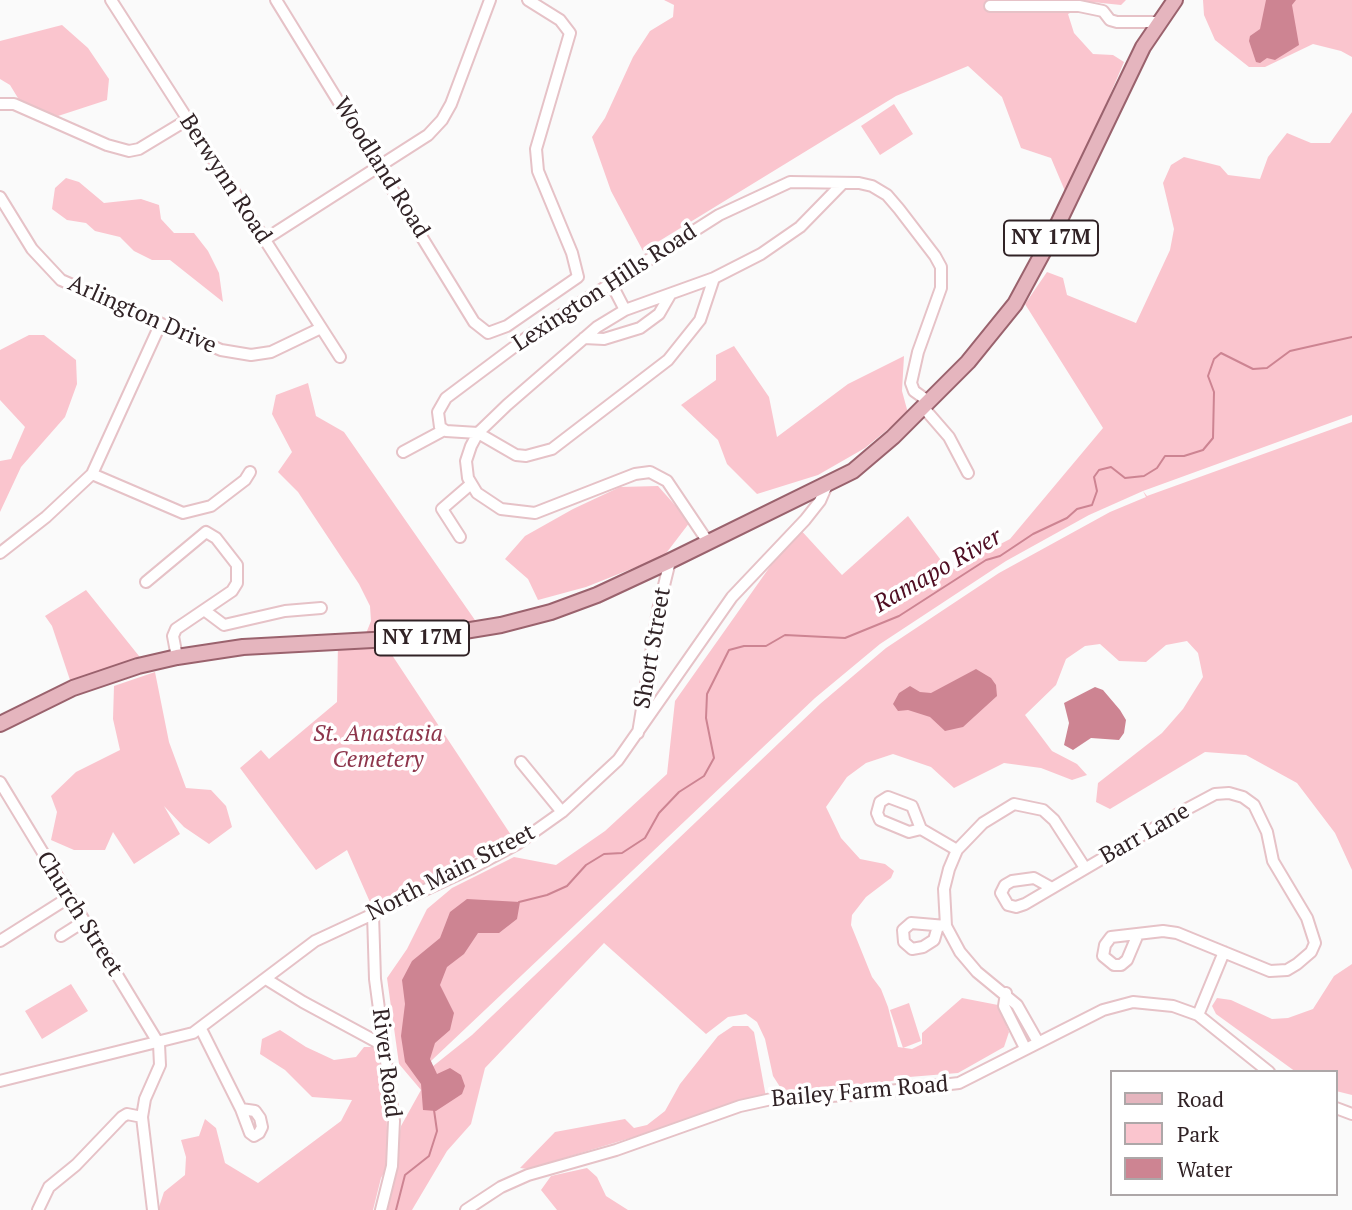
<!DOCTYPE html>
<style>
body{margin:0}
#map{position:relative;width:1352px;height:1210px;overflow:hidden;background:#fafafa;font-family:"PT Serif",serif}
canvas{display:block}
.legend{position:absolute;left:1110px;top:1070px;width:228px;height:126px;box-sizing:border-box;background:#fff;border:2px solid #ada7a8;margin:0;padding:9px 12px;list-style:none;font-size:21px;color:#312326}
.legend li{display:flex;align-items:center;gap:14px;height:35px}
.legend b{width:35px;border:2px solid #ada7a8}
</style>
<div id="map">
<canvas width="1352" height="1210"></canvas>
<ul class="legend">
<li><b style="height:9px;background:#e5b5be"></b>Road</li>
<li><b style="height:19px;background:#fac5ce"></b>Park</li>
<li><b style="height:19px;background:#cd8492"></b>Water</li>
</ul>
</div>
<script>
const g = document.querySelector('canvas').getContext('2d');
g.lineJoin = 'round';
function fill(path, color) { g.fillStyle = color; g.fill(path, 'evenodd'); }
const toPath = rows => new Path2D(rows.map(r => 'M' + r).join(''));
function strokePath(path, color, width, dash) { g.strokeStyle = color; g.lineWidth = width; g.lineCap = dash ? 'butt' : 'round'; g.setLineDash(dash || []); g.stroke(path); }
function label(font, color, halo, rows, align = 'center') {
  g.font = font + ' "PT Serif",serif'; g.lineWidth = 7; g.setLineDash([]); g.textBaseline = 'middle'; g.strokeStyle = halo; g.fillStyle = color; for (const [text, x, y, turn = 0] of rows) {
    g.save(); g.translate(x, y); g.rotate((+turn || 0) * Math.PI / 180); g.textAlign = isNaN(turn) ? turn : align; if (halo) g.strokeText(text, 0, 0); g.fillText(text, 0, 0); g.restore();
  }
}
const green = toPath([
 [664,0,1126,0,1121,5,1092,2,1068,14,1074,33,1093,54,1113,55,1124,62,1072,184,1065,191,1051,158,1021,148,1002,97,968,66,896,96,643,251,611,191,592,137,605,118,633,57,650,31,673,17,674,5],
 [1203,0,1352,0,1352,57,1341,51,1313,44,1265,67,1249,67,1215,40,1204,15],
 [62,25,88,48,109,79,107,100,58,116,21,103,10,85,0,79,0,41],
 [894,104,913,134,880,155,861,126],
 [1352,112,1352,415,1143,491,1147,496,1352,422,1352,870,1335,833,1297,783,1246,755,1205,752,1110,809,1096,802,1098,783,1162,733,1183,709,1203,677,1198,653,1187,641,1166,645,1146,662,1119,661,1100,644,1085,646,1066,659,1056,685,1025,715,1052,751,1077,764,1087,775,1072,780,1041,768,1004,763,954,788,931,767,893,754,866,763,847,777,826,807,841,838,860,859,885,864,894,871,891,878,866,897,852,915,851,925,872,977,881,989,888,1007,898,1047,912,1049,922,1044,922,1033,962,998,998,1005,1009,1032,1004,1047,958,1073,909,1077,865,1087,782,1090,773,1076,765,1039,757,1022,746,1014,728,1017,706,1034,604,943,485,1068,471,1124,447,1151,412,1210,384,1210,401,1126,421,1090,399,1064,387,978,407,949,427,909,452,888,514,857,556,865,605,831,667,774,675,701,798,527,842,575,908,516,949,571,1010,539,1103,428,1025,304,1047,272,1063,278,1067,295,1136,323,1170,250,1174,229,1163,183,1171,165,1184,157,1220,166,1228,175,1260,179,1268,157,1287,133,1311,143,1330,143],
 [1143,491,1146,497,1110,512,999,573,886,648,820,704,472,1035,432,1067,431,1061,815,698,880,644,1006,561,1089,515],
 [66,178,79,182,104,203,141,199,159,205,161,219,174,233,194,233,208,251,219,273,223,302,170,260,152,260,134,251,120,237,95,231,86,223,67,220,52,209,55,188],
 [29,335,44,335,76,360,77,384,65,417,21,467,0,512,0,461,11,459,25,427,0,400,0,350],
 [734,346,769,397,777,437,848,384,904,356,902,391,908,413,865,448,818,475,757,494,727,464,718,440,681,405,716,380,716,355],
 [308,383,316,416,344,432,477,623,437,631,365,636,371,621,370,606,359,584,298,492,278,472,292,452,272,414,276,395],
 [658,486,690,522,664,556,586,587,538,600,528,579,505,559,525,536,573,509,620,487],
 [86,590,143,661,71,683,52,626,45,616],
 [412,638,392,655,511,835,461,866,373,909,347,850,316,870,240,768,261,750,269,759,337,702,338,642],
 [155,672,169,742,186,788,211,790,226,806,232,827,209,844,184,827,164,806,180,834,134,864,113,832,105,850,74,850,51,840,57,812,51,796,76,772,120,750,113,719,114,686],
 [1352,964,1352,1095,1336,1091,1336,1072,1296,1072,1216,1014,1212,1006,1217,998,1231,1000,1272,1019,1288,1018,1313,1009,1334,976],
 [71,984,88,1011,42,1039,25,1011],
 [909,1003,921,1041,903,1048,890,1010],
 [733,1026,748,1026,754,1032,766,1097,528,1169,520,1168,555,1132,625,1119,634,1128,647,1125,665,1111,680,1084,718,1036],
 [280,1030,306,1047,334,1060,356,1057,364,1047,375,1047,386,1093,388,1166,381,1178,373,1210,158,1210,164,1192,185,1175,186,1157,181,1140,199,1136,205,1119,216,1128,225,1163,258,1183,341,1121,352,1100,312,1097,285,1070,260,1054,262,1039],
 [587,1168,597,1177,606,1196,628,1210,557,1210,541,1190,551,1176]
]);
const water = toPath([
 [1266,0,1296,0,1292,5,1299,45,1275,60,1267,58,1260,63,1256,62,1249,41,1250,36,1260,29],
 [976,669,991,678,996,685,997,696,963,727,945,731,930,717,908,710,898,711,893,704,899,693,910,686,920,692,931,693],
 [1095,687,1103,690,1120,710,1126,720,1124,733,1119,740,1091,738,1073,750,1064,745,1069,723,1064,703],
 [467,899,520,902,517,919,499,933,478,933,464,954,447,967,440,985,454,1013,450,1030,435,1043,430,1059,437,1074,450,1068,461,1075,465,1086,462,1094,436,1111,423,1110,421,1084,405,1062,401,1036,405,1004,402,980,412,961,440,938,450,912]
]);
const stream = toPath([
 [519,902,547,895,567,886,586,865,604,854,622,853,645,838,659,813,679,792,704,776,714,758,706,718,707,694,729,650,744,646,766,646,785,635,845,638,899,616,986,560,1000,556,1033,534,1067,518,1077,509,1092,505,1097,491,1094,477,1099,470,1111,467,1125,478,1144,476,1157,468,1165,456,1184,456,1203,450,1213,438,1214,392,1208,376,1214,359,1221,353,1253,369,1267,368,1290,351,1352,337],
 [396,1210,405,1175,429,1156,437,1131,434,1110]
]);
const minor = toPath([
 [111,0,340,357],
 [276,0,474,322,488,333,507,326,578,277,572,253,538,171,536,149,570,33,560,20,528,0],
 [990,6,1079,6,1103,11,1110,20,1117,22,1158,22],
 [0,104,14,104,107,145,129,151,139,149,187,120],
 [0,197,32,249,61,280,221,350,251,355,271,352,321,328],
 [264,240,428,135,442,120,451,104,490,0],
 [714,278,700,320,668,360,552,449,526,456,516,455,478,433,446,431,440,427,438,412,446,398,530,335,719,215,790,182,859,183,872,186,887,195,899,209,935,256,941,267,941,288,918,352,911,383,914,391,928,401],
 [611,283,625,310],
 [584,338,604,339,640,328,659,314,670,295],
 [923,407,949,437,968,473],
 [403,452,444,430],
 [92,474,183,513,211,506,245,480,250,472],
 [460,537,442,509,471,484],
 [708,542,667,481,650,472,635,474,535,513,501,509,477,493,468,478,466,461,471,446,478,433,507,405,597,327,625,310,714,278,761,254,800,227,842,184],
 [0,553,46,517,92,474,160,325],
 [146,582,206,532,216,538,237,565,237,583,232,591,176,629,173,636,177,657],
 [204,610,224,625,285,611,321,608],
 [638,733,658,610,670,561],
 [521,762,562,812],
 [0,782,159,1044,160,1065,145,1099,142,1117,153,1210],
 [921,829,909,832,880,820,877,813,880,802,888,797,912,806,921,829,957,850],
 [1052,888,1034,878,1012,881,1005,885,1001,893,1008,905,1016,907,1025,904,1185,810,1215,794,1229,793,1243,797,1254,805,1267,832,1273,861,1307,918,1315,943,1311,952,1297,964,1287,970,1270,971,1177,933,1163,931,1111,937,1105,945,1103,956,1114,965,1121,965,1127,960,1138,934],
 [373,914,375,979,394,1121,392,1166,381,1210],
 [938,926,934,940,923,947,912,949,904,942,903,930,911,923,946,926],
 [61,936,83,922],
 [0,941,68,898],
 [266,979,303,1002,377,1042,384,1042],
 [1006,993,1004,1006,1025,1048],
 [1198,1015,1224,952],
 [201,1029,241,1109],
 [1038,1042,1017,1005,977,972,960,952,946,926,944,889,949,869,957,850,983,823,1014,804,1043,810,1054,820,1085,868],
 [0,1081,193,1033,315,941,470,869,517,844,562,812,618,760,732,597,805,520,820,501,827,485],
 [1336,1108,1352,1114],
 [241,1109,255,1111,260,1118,262,1127,259,1133,254,1136,250,1133,241,1109],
 [38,1210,49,1187,76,1165,122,1117,127,1114,142,1117],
 [466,1210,501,1187,528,1175,616,1150,740,1106,776,1098,854,1095,959,1083,1103,1010,1133,1002,1173,1006,1198,1015,1269,1072]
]);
const major = toPath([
 [0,724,73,688,138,666,177,657,243,647,428,637,501,625,551,612,597,595,670,561,853,471,893,437,968,362,1015,304,1054,232,1143,47,1175,0]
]);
const shields = [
 [1051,238,94],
 [422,638,94]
];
const shieldNames = [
 ["NY 17M",1051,238],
 ["NY 17M",422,638]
];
const streetNames = [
 ["Woodland Road",381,168,58],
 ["Berwynn Road",225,179,57],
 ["Lexington Hills Road",605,288,-33],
 ["Arlington Drive",142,315,24],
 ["Short Street",653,648,-80],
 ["Barr Lane",1145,834,-30],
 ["North Main Street",451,873,-27],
 ["Church Street",79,914,58],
 ["River Road",386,1063,83],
 ["Bailey Farm Road",860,1092,-5]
];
const parkNames = [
 ["St. Anastasia",378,734],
 ["Cemetery",378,760]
];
const waterNames = [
 ["Ramapo River",938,571,-30]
];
fill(green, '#fac5ce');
fill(water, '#cd8492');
strokePath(stream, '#cd8492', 2);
strokePath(minor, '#e6c2c7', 14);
strokePath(major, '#9a626d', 18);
strokePath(minor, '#fff', 10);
strokePath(major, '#e5b5be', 14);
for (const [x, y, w] of shields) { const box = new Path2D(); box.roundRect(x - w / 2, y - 17.5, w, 35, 5); g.fillStyle = '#fff'; g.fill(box); strokePath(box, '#312326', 2); }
label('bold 21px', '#312326', null, shieldNames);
label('23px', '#312326', '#fff', streetNames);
label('italic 23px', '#8d354b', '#fff', parkNames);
label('italic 24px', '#4f0d22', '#fff', waterNames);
</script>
